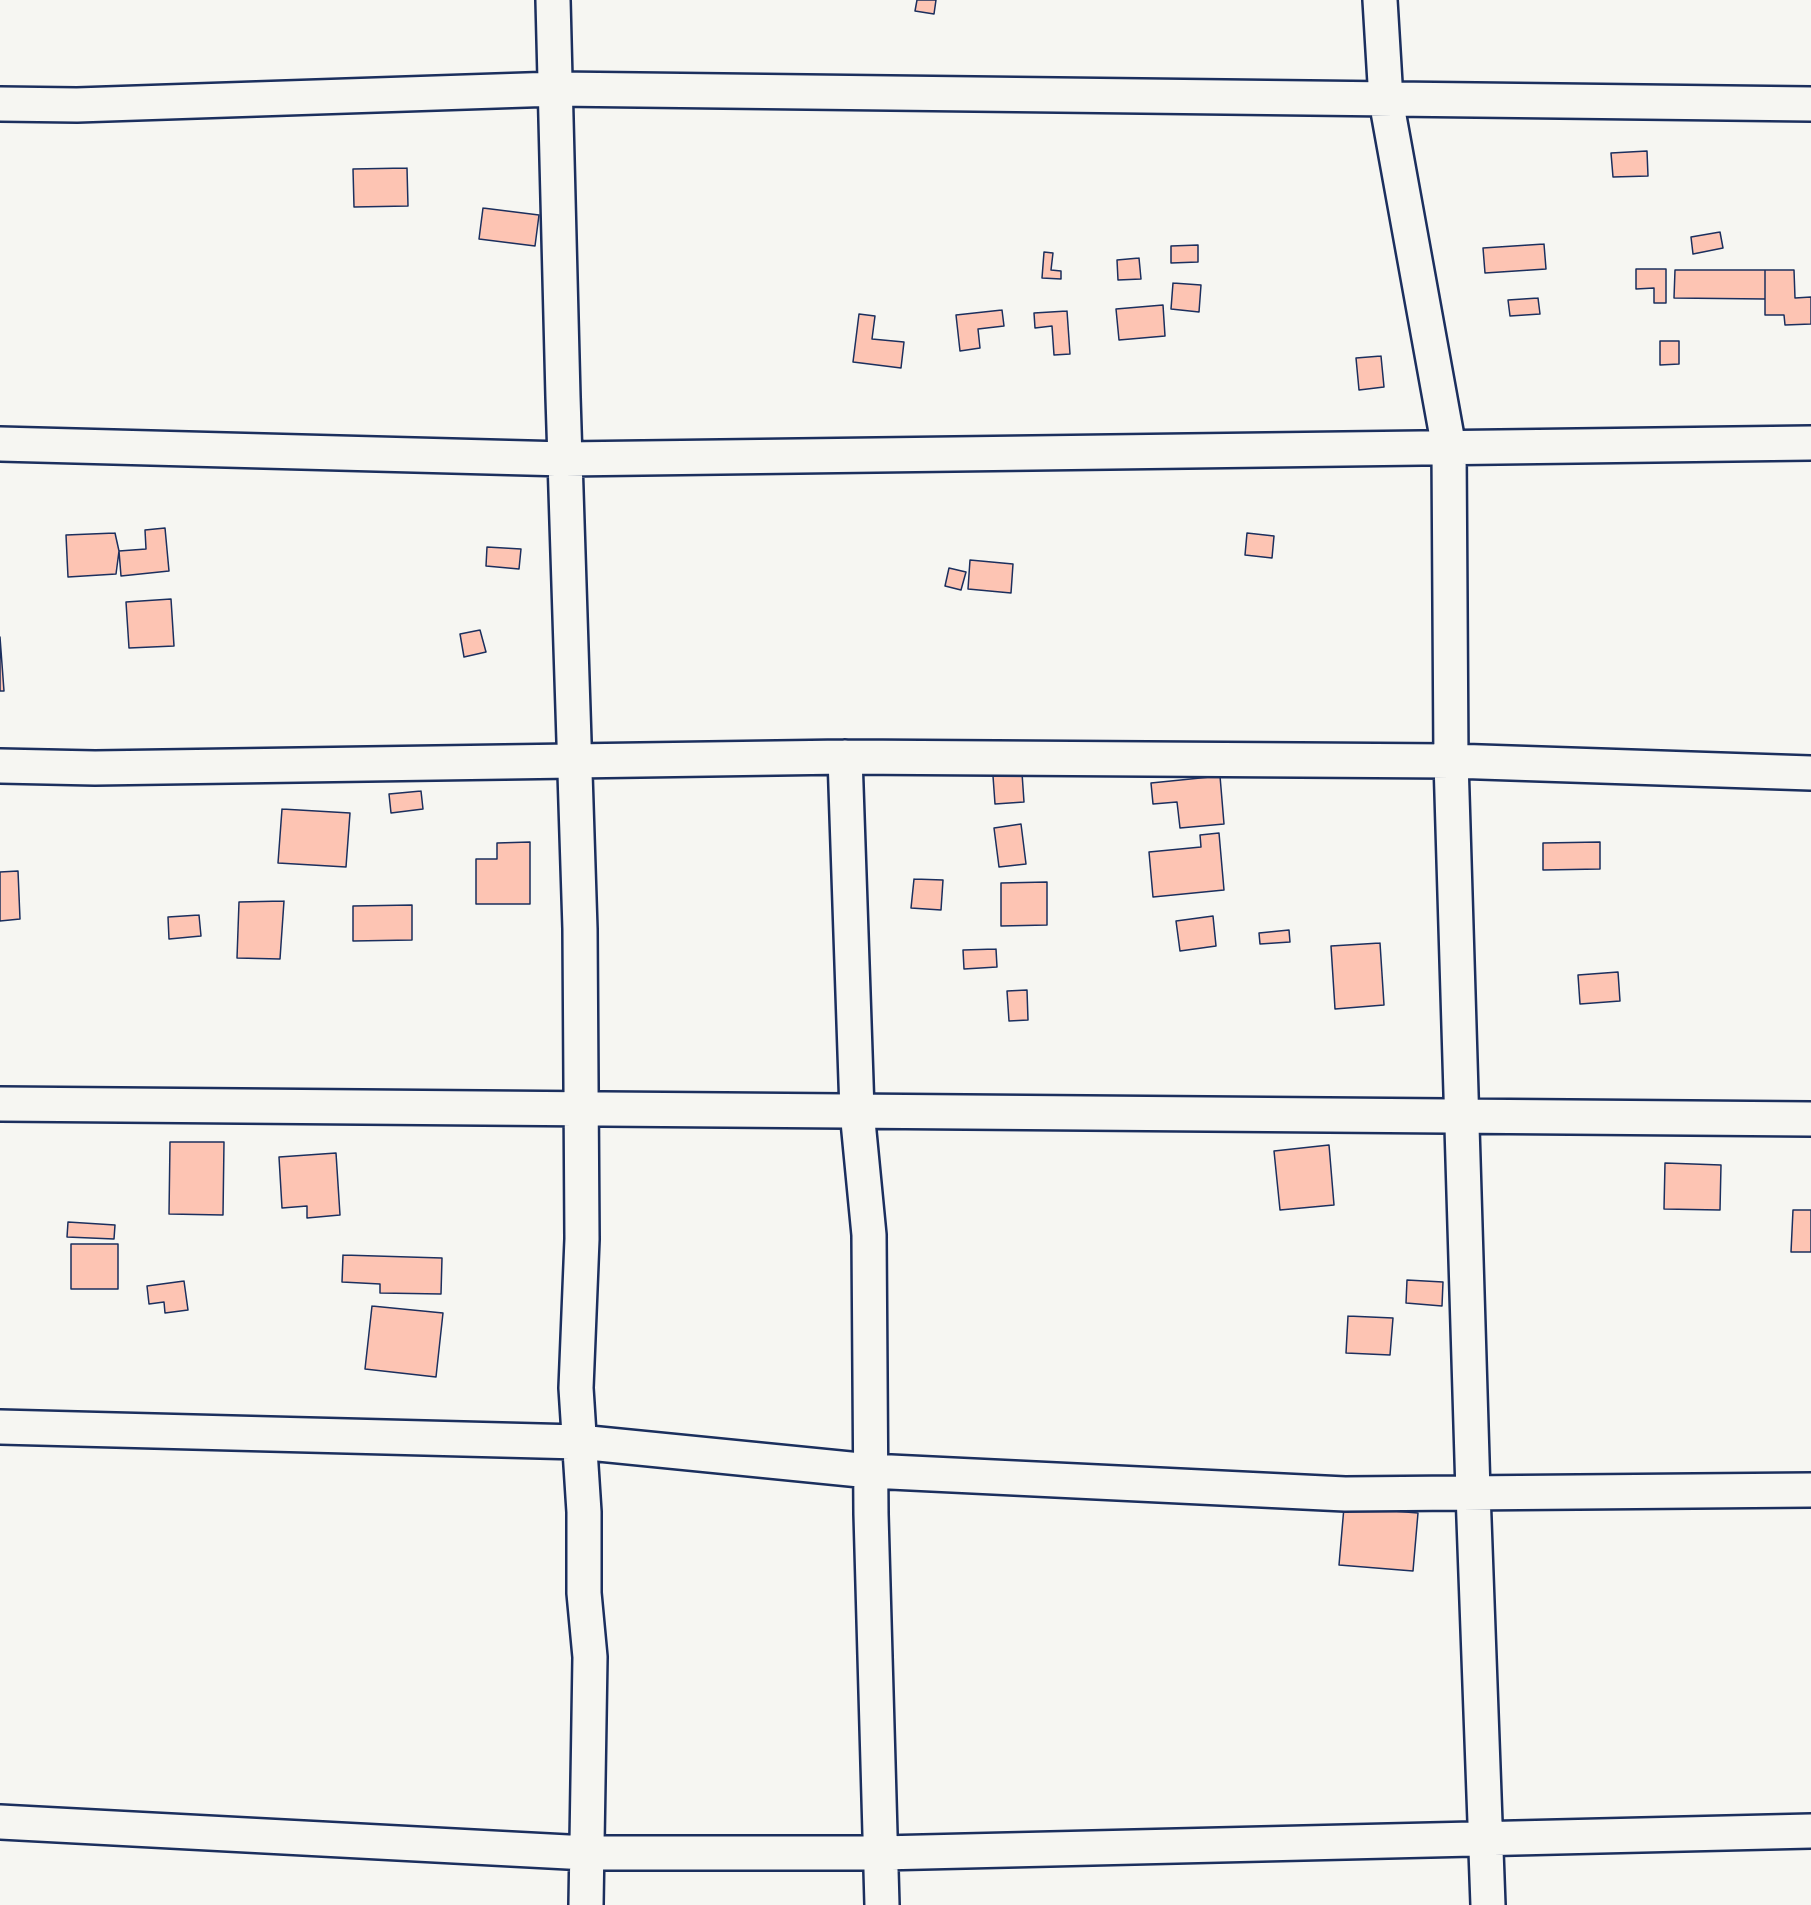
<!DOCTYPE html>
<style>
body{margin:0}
canvas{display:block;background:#f6f6f2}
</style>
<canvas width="1811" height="1905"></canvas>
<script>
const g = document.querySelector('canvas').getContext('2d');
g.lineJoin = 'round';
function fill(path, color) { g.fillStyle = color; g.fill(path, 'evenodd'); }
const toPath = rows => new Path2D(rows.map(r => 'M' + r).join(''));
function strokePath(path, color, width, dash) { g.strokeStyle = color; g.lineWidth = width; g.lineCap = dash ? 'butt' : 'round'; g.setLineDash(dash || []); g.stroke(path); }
const building = toPath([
 [917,0,936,0,934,14,915,11,917,0],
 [1647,151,1648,176,1613,177,1611,153,1647,151],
 [407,168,408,206,354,207,353,169,407,168],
 [483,208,539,215,535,246,479,239,483,208],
 [1720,232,1723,248,1693,254,1691,237,1720,232],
 [1544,244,1546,269,1485,273,1483,248,1544,244],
 [1198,245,1198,262,1171,263,1171,246,1198,245],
 [1044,252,1053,253,1051,270,1061,271,1061,279,1042,278,1044,252],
 [1139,258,1141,279,1118,280,1117,260,1139,258],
 [1636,269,1666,269,1666,303,1654,303,1654,288,1636,289,1636,269],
 [1675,270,1765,270,1765,299,1674,298,1675,270],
 [1765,270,1794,270,1795,298,1811,297,1811,324,1785,325,1784,315,1765,315,1765,270],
 [1173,283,1201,285,1199,312,1171,309,1173,283],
 [1538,298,1540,314,1510,316,1508,300,1538,298],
 [1163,305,1165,336,1119,340,1116,309,1163,305],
 [1002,310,1004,326,978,329,980,348,960,351,956,315,1002,310],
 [1067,311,1070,354,1054,355,1052,326,1035,328,1034,313,1067,311],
 [859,314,875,316,872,339,904,342,901,368,853,362,859,314],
 [1660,341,1679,341,1679,364,1660,365,1660,341],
 [1381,356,1384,387,1359,390,1356,358,1381,356],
 [165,528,169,571,121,576,119,551,146,549,145,530,165,528],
 [115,533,119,551,116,574,68,577,66,535,115,533],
 [1247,533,1274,536,1272,558,1245,555,1247,533],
 [487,547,521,549,519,569,486,566,487,547],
 [970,560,1013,564,1011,593,968,589,970,560],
 [949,568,966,572,961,590,945,586,949,568],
 [171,599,174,646,129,648,126,602,171,599],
 [480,630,486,652,464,657,460,634,480,630],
 [0,637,4,691,0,691,0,637],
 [1022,773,1024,802,995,804,993,776,1022,773],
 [1220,776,1224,824,1180,828,1177,802,1153,804,1151,783,1220,776],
 [421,791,423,809,391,813,389,794,421,791],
 [282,809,350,813,346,867,278,863,282,809],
 [1021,824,1026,864,999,867,994,828,1021,824],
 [1219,833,1224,890,1153,897,1149,852,1201,847,1200,835,1219,833],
 [530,842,530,904,476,904,476,859,497,859,497,843,530,842],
 [1600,842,1600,869,1543,870,1543,843,1600,842],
 [18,871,20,919,0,921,0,872,18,871],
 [914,879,943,880,941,910,911,908,914,879],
 [1047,882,1047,925,1001,926,1001,883,1047,882],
 [284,901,280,959,237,958,239,902,284,901],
 [412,905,412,940,353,941,353,906,412,905],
 [199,915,201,936,169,939,168,917,199,915],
 [1213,916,1216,946,1180,951,1176,921,1213,916],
 [1289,930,1290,942,1260,944,1259,933,1289,930],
 [1380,943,1384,1005,1335,1009,1331,946,1380,943],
 [996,949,997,967,964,969,963,950,996,949],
 [1618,972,1620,1001,1580,1004,1578,975,1618,972],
 [1027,990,1028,1020,1009,1021,1007,991,1027,990],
 [170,1142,224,1142,223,1215,169,1214,170,1142],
 [1329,1145,1334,1205,1280,1210,1274,1151,1329,1145],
 [336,1153,340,1215,307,1218,307,1206,282,1208,279,1157,336,1153],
 [1665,1163,1721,1165,1720,1210,1664,1209,1665,1163],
 [1793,1210,1811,1210,1811,1252,1791,1252,1793,1210],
 [68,1222,115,1225,114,1239,67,1237,68,1222],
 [71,1244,118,1244,118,1289,71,1289,71,1244],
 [343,1255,442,1258,441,1294,380,1293,380,1284,342,1282,343,1255],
 [1407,1280,1443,1282,1442,1306,1406,1303,1407,1280],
 [184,1281,188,1310,165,1313,164,1302,149,1304,147,1286,184,1281],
 [372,1306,443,1313,436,1377,365,1369,372,1306],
 [1348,1316,1393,1318,1390,1355,1346,1353,1348,1316],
 [1344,1507,1418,1513,1413,1571,1339,1565,1344,1507]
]);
const minor = toPath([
 [553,0,563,397,580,929,582,1239,576,1388,584,1512,584,1593,590,1657,586,1905],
 [1380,0,1386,100,1449,448,1451,761,1473,1492,1488,1905],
 [0,104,77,105,556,89,1811,104],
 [0,444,565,459,1811,443],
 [845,757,857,1111,869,1235,871,1514,882,1905],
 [0,766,95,768,845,757,1451,761,1811,773],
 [0,1104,1811,1119],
 [0,1427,579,1442,870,1471,1345,1494,1811,1490],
 [0,1822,587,1853,881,1853,1811,1831]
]);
fill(building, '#fdc4b3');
strokePath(building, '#1b2f5e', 1.5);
strokePath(minor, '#1b2f5e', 38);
strokePath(minor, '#f6f6f2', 33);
</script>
